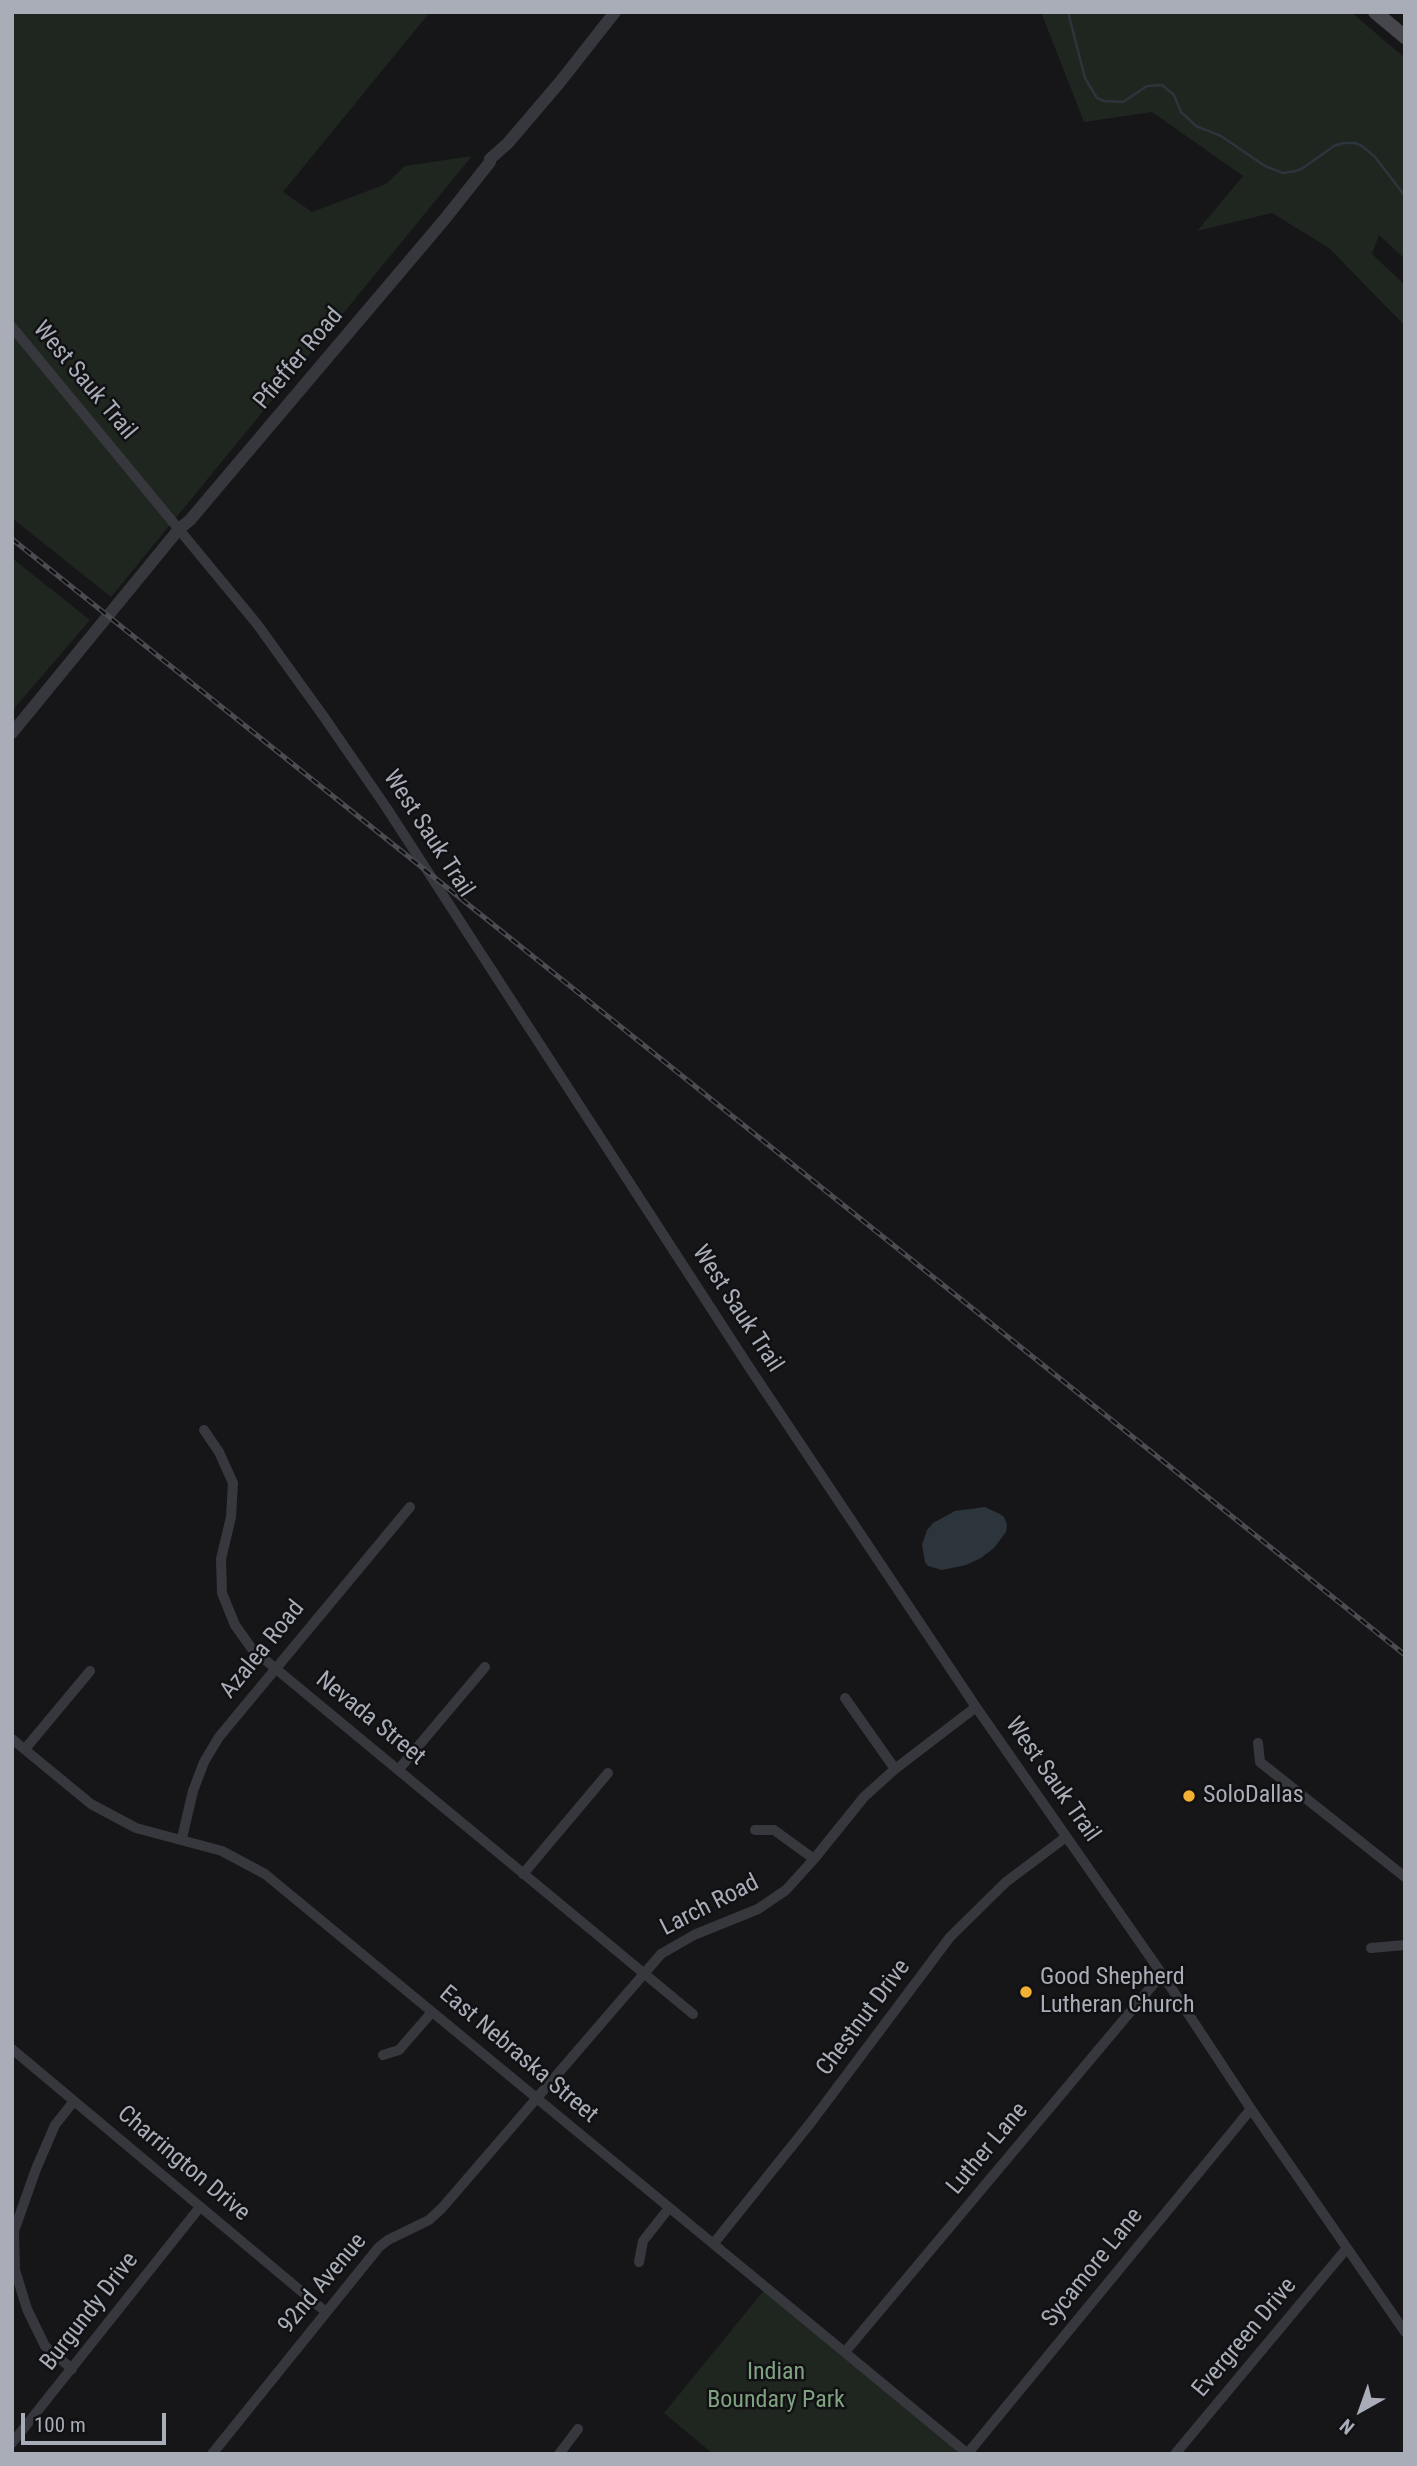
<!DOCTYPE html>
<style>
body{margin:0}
#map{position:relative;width:1417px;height:2466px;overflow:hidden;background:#161618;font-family:"Roboto Condensed",sans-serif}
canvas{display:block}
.frame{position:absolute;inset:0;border:14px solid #a8adb8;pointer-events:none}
.north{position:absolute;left:1326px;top:2375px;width:70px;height:70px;-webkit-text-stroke:5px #111113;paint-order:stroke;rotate:220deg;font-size:19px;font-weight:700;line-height:28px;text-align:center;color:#a8adb8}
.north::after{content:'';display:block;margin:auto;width:24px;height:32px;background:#a8adb8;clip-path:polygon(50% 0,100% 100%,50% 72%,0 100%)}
.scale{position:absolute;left:21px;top:2413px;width:145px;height:32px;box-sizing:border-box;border:4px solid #a8adb8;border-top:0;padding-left:9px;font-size:21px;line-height:24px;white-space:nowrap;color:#a8adb8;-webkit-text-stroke:5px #111113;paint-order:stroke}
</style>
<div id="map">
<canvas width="1417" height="2466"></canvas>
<div class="frame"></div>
<div class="north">N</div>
<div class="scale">100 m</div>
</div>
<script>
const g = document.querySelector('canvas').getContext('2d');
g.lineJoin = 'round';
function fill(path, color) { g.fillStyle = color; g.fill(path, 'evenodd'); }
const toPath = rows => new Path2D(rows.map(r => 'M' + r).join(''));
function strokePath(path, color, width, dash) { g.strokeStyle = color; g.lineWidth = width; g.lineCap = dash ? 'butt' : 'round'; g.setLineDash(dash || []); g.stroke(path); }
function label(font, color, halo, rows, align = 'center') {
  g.font = font + ' "Roboto Condensed",sans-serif'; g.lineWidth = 5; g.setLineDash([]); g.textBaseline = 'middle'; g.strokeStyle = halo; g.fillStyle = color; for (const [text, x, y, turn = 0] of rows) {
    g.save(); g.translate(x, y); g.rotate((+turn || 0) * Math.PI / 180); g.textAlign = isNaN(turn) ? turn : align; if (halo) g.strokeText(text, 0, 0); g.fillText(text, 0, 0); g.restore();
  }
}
const green = toPath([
 [12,12,430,12,283,192,312,212,386,184,405,166,472,156,111,597,12,518],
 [1041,12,1351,12,1405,58,1405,259,1379,235,1372,254,1405,285,1405,326,1329,248,1272,213,1197,231,1243,176,1152,112,1084,122],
 [12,558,90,620,12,711],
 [765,2289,959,2449,955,2454,713,2454,664,2413]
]);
const water = toPath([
 [985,1507,1000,1514,1004,1517,1007,1525,1006,1532,994,1548,981,1558,966,1565,942,1570,928,1566,925,1562,922,1545,927,1530,933,1523,955,1511]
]);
const stream = toPath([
 [1068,12,1085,78,1097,98,1104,101,1123,102,1147,86,1162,85,1174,95,1181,112,1196,126,1221,136,1265,166,1283,173,1296,171,1303,168,1334,146,1343,143,1355,143,1362,146,1375,157,1405,196]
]);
const minor = toPath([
 [12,327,257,624,324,717,386,807,751,1370,976,1707,1162,1974,1251,2109,1405,2332],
 [204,1430,219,1452,233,1483,231,1517,221,1559,222,1593,235,1625,252,1649,693,2014],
 [845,1698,895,1769],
 [12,1739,91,1804,136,1828,222,1851,265,1874,968,2454],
 [1258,1743,1260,1762,1405,1877],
 [25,1749,90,1671],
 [399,1769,485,1667],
 [755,1830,774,1830,814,1859],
 [182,1838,193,1791,204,1762,219,1737,410,1507],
 [523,1874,608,1773],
 [1371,1948,1405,1945],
 [12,2049,326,2312],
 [383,2055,399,2050,432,2012],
 [714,2243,812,2121,950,1937,1006,1882,1066,1837],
 [639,2262,643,2241,669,2208],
 [845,2352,1162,1974],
 [72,2369,45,2346,27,2309,15,2270,14,2231,36,2169,55,2125,74,2101],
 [12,2443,200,2207],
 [968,2453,1251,2109],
 [212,2454,379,2247,388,2240,429,2220,442,2208,661,1954,694,1935,758,1909,786,1890,814,1859,864,1797,895,1769,976,1707],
 [559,2454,578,2429],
 [1175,2454,1347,2248]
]);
const tertiary = toPath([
 [12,733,179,529,190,520,444,220,490,162,490,159,508,143,560,82,615,12]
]);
const secondary = toPath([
 [1375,12,1405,37]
]);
const rail = toPath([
 [12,539,1405,1655]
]);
const markers = [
 [1189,1796,7,"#f2b134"],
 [1026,1992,7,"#f2b134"]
];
const streetNames = [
 ["Pfieffer Road",299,359,-50],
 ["West Sauk Trail",84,381,50],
 ["West Sauk Trail",428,834,57],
 ["West Sauk Trail",737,1309,57],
 ["Azalea Road",263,1650,-51],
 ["Nevada Street",370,1719,39],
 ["West Sauk Trail",1052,1780,55],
 ["Larch Road",710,1906,-27],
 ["Chestnut Drive",864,2018,-53],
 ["East Nebraska Street",518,2055,40],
 ["Luther Lane",988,2149,-50],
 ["Charrington Drive",183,2164,40],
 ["Sycamore Lane",1093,2268,-51],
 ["92nd Avenue",323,2284,-50],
 ["Burgundy Drive",90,2312,-52],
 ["Evergreen Drive",1245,2338,-50]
];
const poiNames = [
 ["SoloDallas",1203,1796],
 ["Good Shepherd",1040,1978],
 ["Lutheran Church",1040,2006]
];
const parkNames = [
 ["Indian",776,2373],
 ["Boundary Park",776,2401]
];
fill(green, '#1e261f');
fill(water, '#2c353c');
strokePath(stream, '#2c353c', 2.5);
strokePath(minor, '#37383d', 10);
strokePath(tertiary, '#37383d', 12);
strokePath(secondary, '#45474d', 14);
strokePath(rail, '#4a4c52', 5);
strokePath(rail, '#111113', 2.5, [8]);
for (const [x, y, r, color] of markers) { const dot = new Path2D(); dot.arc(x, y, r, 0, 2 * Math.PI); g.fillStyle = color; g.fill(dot); strokePath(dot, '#111113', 2.5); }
label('24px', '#a8adb8', '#111113', streetNames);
label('24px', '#a8adb8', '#111113', poiNames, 'left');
label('24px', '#7fa381', '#111113', parkNames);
</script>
